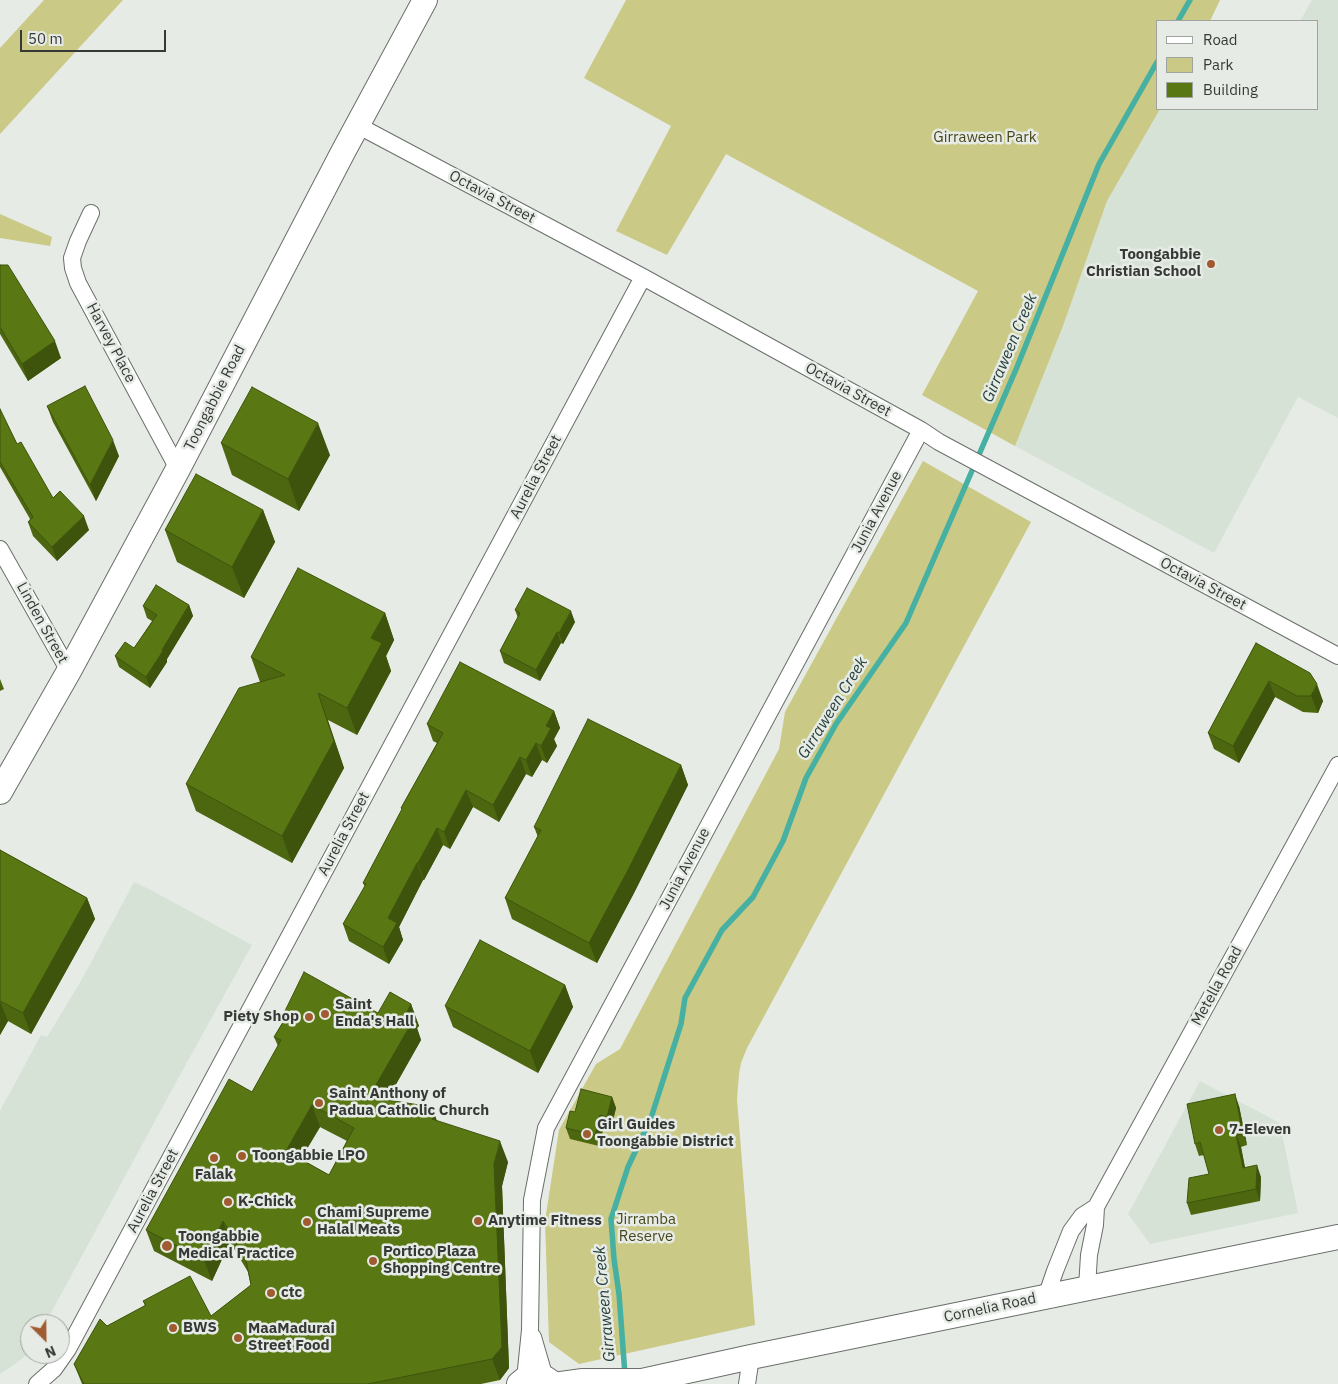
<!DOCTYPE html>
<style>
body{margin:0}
#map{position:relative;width:1338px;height:1384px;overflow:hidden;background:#e6ebe6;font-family:"IBM Plex Sans",sans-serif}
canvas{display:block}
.legend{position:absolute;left:1156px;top:20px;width:162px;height:90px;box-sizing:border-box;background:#e6ebe6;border:1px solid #a0a4a0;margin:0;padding:6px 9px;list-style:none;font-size:15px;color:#363936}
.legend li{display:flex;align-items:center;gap:10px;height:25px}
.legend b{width:25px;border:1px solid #a0a4a0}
.north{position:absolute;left:20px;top:1314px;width:50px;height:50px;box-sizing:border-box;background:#e6ebe6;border:1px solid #a0a4a0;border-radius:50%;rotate:157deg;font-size:14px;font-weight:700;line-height:20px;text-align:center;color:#363936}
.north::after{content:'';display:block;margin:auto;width:18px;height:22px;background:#a15b30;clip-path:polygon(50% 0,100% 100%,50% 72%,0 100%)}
.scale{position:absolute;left:20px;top:30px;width:146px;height:22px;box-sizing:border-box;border:2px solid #363936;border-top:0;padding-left:6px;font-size:15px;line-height:18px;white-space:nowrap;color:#363936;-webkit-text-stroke:4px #e6ebe6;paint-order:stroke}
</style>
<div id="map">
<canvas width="1338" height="1384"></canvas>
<ul class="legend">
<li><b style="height:6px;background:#fff"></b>Road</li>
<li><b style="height:14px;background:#cac985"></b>Park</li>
<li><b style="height:14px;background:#597813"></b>Building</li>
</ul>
<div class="north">N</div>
<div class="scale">50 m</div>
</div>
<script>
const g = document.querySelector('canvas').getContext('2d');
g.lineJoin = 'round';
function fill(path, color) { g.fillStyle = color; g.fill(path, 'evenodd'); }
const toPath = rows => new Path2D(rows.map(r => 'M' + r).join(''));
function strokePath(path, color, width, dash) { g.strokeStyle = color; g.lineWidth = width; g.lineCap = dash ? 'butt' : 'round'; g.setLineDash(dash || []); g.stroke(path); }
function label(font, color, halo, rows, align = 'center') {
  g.font = font + ' "IBM Plex Sans",sans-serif'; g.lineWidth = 5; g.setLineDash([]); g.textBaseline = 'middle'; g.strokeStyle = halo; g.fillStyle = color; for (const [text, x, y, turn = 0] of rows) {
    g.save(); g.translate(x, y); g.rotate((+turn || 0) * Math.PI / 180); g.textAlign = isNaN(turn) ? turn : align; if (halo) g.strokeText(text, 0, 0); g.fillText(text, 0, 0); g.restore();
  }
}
const built = toPath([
 [1312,0,1338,0,1338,418,1298,397,1214,553,1015,446,1063,326,1107,201,1160,109,1317,109,1317,21,1300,21],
 [134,882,151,890,252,945,174,1086,45,1324,30,1324,30,1352,15,1364,0,1374,0,1111,41,1035,47,1037,82,979],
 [1200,1081,1280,1123,1298,1213,1150,1244,1128,1214]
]);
const green = toPath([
 [44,0,123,0,0,134,0,48],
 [626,0,1220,0,1210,21,1157,21,1157,109,1160,109,1107,201,1063,326,1015,446,922,395,978,291,726,154,667,255,616,231,671,126,584,78],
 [0,214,52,237,50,246,0,238],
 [923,461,1031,522,747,1048,741,1063,739,1074,737,1099,755,1325,579,1364,549,1342,545,1221,559,1130,596,1064,620,1049,779,749,785,712]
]);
const stream = toPath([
 [1178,21,1190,0],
 [625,1375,619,1294,614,1259,611,1219,628,1167,651,1118,681,1024,685,998,722,930,753,897,783,841,806,778,836,724,906,623,1017,367,1099,164,1157,62]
]);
const minor = toPath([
 [357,125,643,277,921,430,939,442,1338,656],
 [91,213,78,241,72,258,73,268,78,283,178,469],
 [0,549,69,671],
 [1087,1288,1089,1255,1095,1225,1096,1207,1338,765],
 [1046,1297,1055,1271,1071,1231,1082,1216,1096,1207],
 [533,1337,545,1378],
 [525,1379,530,1330,532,1200,546,1128,921,430],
 [37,1384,54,1369,68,1349,643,277],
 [747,1384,751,1357]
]);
const secondary = toPath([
 [0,792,69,671,178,469,343,152,425,0],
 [519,1384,525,1379,531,1377,538,1376,545,1378,554,1384],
 [561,1384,583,1381,642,1381],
 [634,1384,642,1381,751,1357,1338,1237]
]);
const wall = toPath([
 [0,265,61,358,28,381,0,334],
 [47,406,119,456,96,501,53,422],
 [0,409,17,444,53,498,89,530,57,561,33,536,28,522,30,519,0,467],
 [221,443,330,455,299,511,232,475],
 [263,510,275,542,244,598,177,562,165,530],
 [189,605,193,616,167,659,167,662,150,688,119,667,115,656,134,648,152,621,147,618,143,606],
 [515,610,575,622,563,644,561,643,540,681,504,663,500,651,518,618],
 [385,613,394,640,386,656,391,671,357,735,328,720,344,768,292,863,196,811,186,784,260,682,251,657],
 [1256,643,1323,701,1318,713,1303,712,1275,697,1239,763,1214,749,1208,733],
 [0,679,4,689,0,691],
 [554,711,560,728,554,739,557,746,547,763,542,760,532,777,526,774,499,822,473,807,450,849,443,845,424,880,423,880,399,927,403,940,389,964,349,941,343,924,365,887,363,883,402,810,401,808,437,743,433,741,427,724],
 [681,765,688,785,634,893,597,963,512,919,505,898,538,837,534,827],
 [0,850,87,898,95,919,31,1034,8,1021,0,1035],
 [565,985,573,1007,538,1073,453,1027,445,1006],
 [411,1004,419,1026,417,1028,421,1040,387,1100,437,1121,508,1162,502,1186,509,1368,500,1380,481,1384,82,1384,74,1364,107,1326,145,1306,143,1301,211,1316,251,1285,248,1272,230,1242,212,1281,154,1251,146,1230,252,1092,278,1046,274,1037,285,1018,284,1013,378,1013],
 [320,1127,347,1141,329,1175,301,1159],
 [612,1097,616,1108,611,1128,604,1126,599,1146,570,1139,566,1128],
 [1239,1106,1247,1145,1241,1147,1245,1167,1261,1177,1260,1201,1191,1215,1187,1203,1209,1174,1204,1155,1199,1156,1195,1144]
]);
const shadedWall = toPath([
 [55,341,61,358,28,381,22,364],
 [318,423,330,455,299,511,288,479],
 [113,440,119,456,96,501,90,485],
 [263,510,275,542,244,598,232,567],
 [84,516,89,530,57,561,52,547],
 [189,605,193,616,167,659,167,662,150,688,146,677],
 [571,611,575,622,563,644,559,633],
 [385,613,394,640,386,656,391,671,357,735,347,708,371,638],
 [557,632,561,643,540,681,536,670],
 [1269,681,1275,697,1239,763,1233,746],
 [1317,684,1323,701,1318,713,1311,696],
 [318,693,344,768,292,863,282,836],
 [554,711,560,728,554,739,557,746,547,763,541,746,546,726],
 [536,743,542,760,532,777,526,760],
 [520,757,526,774,499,822,493,805],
 [681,765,688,785,634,893,597,963,589,943],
 [466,790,473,807,450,849,444,832],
 [437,828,443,845,424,880,418,863],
 [417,863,423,880,399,927,403,940,389,964,383,947,388,918],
 [87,898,95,919,31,1034,23,1013],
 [565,985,573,1007,538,1073,530,1051],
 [0,1001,8,1021,0,1035],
 [411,1004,419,1026,417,1028,421,1040,377,1118,369,1097,406,1014],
 [1235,1094,1239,1106,1247,1145,1243,1134],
 [612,1097,616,1108,611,1128,607,1117],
 [312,1105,320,1127,293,1172,286,1151],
 [432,1107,440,1129,432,1119],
 [600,1115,604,1126,599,1146,595,1135],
 [1236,1135,1241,1147,1247,1179,1243,1168],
 [500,1141,508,1162,502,1186,509,1368,500,1380,492,1359,494,1164],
 [1257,1165,1261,1177,1260,1201,1256,1189],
 [223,1221,230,1242,212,1281,204,1260]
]);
const building = toPath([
 [0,265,8,265,55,341,22,364,0,327,0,265],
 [85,386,113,440,90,485,47,406,85,386],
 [252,387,318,423,288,479,221,443,252,387],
 [0,409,17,444,21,442,53,498,60,491,84,516,52,547,28,522,33,517,0,462,0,409],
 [196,474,263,510,232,567,165,530,196,474],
 [298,568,385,613,371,638,382,643,347,708,318,693,334,741,282,836,186,784,239,688,285,675,251,657,298,568],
 [156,585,189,605,162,650,163,651,146,677,115,656,125,642,134,648,157,615,143,606,156,585],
 [527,588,571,611,559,633,557,632,536,670,500,651,520,613,515,610,527,588],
 [1256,643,1310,673,1317,684,1311,696,1297,696,1269,681,1233,746,1208,733,1256,643],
 [460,662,554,711,546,726,551,728,541,746,536,743,526,760,520,757,493,805,466,790,444,832,437,828,418,863,417,863,388,918,397,923,383,947,343,924,366,884,363,883,402,809,401,808,443,733,427,724,460,662],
 [588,719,681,765,627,872,589,943,505,898,541,830,534,827,588,719],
 [0,850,87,898,23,1013,0,1001,0,850],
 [480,940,565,985,530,1051,445,1006,480,940],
 [304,972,378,1013,390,992,411,1004,406,1014,414,1019,369,1097,432,1107,432,1119,500,1141,494,1164,502,1347,492,1359,368,1384,84,1384,74,1364,100,1319,107,1326,146,1305,143,1301,190,1276,211,1316,251,1285,246,1260,223,1221,204,1260,146,1230,229,1079,252,1092,281,1040,274,1037,288,1014,284,1013,304,972],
 [312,1105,354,1128,329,1175,286,1151,312,1105],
 [581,1089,612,1097,607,1117,600,1115,595,1135,566,1128,570,1111,575,1112,581,1089],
 [1235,1094,1243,1134,1236,1135,1243,1168,1257,1165,1256,1189,1187,1203,1189,1178,1209,1174,1200,1142,1195,1144,1187,1104,1235,1094]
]);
const markers = [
 [1211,264,5,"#a15b30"],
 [325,1014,5,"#a15b30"],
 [309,1017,5,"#a15b30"],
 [319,1103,5,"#a15b30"],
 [1219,1130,5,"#a15b30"],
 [587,1134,5,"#a15b30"],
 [242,1156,5,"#a15b30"],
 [214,1158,5,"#a15b30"],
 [228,1202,5,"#a15b30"],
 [478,1221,5,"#a15b30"],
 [307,1222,5,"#a15b30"],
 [167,1246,6,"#a15b30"],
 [373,1261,5,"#a15b30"],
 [271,1293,5,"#a15b30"],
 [173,1328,5,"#a15b30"],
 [238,1338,5,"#a15b30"]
];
const parkNames = [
 ["Girraween Park",985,138],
 ["Jirramba",646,1220],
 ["Reserve",646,1237]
];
const streetNames = [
 ["Octavia Street",492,197,28],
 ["Harvey Place",111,343,62],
 ["Octavia Street",848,390,29],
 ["Toongabbie Road",215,398,-63],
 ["Aurelia Street",536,477,-62],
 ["Junia Avenue",877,512,-62],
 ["Octavia Street",1203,584,28],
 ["Linden Street",42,623,61],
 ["Aurelia Street",344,834,-62],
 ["Junia Avenue",685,869,-62],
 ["Metella Road",1217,986,-61],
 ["Aurelia Street",153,1191,-62],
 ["Cornelia Road",990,1308,-12]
];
const poiNames = [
 ["Toongabbie",1201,255,"right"],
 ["Christian School",1201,272,"right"],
 ["Saint",335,1005],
 ["Enda's Hall",335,1022],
 ["Piety Shop",299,1017,"right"],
 ["Saint Anthony of",329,1094],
 ["Padua Catholic Church",329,1111],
 ["Girl Guides",597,1125],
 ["Toongabbie District",597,1142],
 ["7-Eleven",1229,1130],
 ["Toongabbie LPO",252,1156],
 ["Falak",214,1175,"center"],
 ["K-Chick",238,1202],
 ["Chami Supreme",317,1213],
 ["Halal Meats",317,1230],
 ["Anytime Fitness",488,1221],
 ["Toongabbie",178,1237],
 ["Medical Practice",178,1254],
 ["Portico Plaza",383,1252],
 ["Shopping Centre",383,1269],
 ["ctc",281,1293],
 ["BWS",183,1328],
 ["MaaMadurai",248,1329],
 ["Street Food",248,1346]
];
const waterNames = [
 ["Girraween Creek",1010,348,-67],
 ["Girraween Creek",833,708,-58],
 ["Girraween Creek",605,1304,-95]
];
fill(built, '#d7e2d7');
fill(green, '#cac985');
strokePath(stream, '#46b0a2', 5.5);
strokePath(minor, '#6a6f6a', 18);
strokePath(secondary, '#6a6f6a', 26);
strokePath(minor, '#fff', 16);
strokePath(secondary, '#fff', 24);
fill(wall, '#4d6710');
fill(shadedWall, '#3e540d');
fill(building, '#597813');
strokePath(building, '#3e540d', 1);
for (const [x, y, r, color] of markers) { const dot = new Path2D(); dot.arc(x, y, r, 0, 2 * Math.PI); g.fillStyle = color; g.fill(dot); strokePath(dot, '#e6ebe6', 2); }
label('15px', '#48471b', '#e6ebe6', parkNames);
label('15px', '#363936', '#e6ebe6', streetNames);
label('bold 15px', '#363936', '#e6ebe6', poiNames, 'left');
label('italic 16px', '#263f3b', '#e6ebe6', waterNames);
</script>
